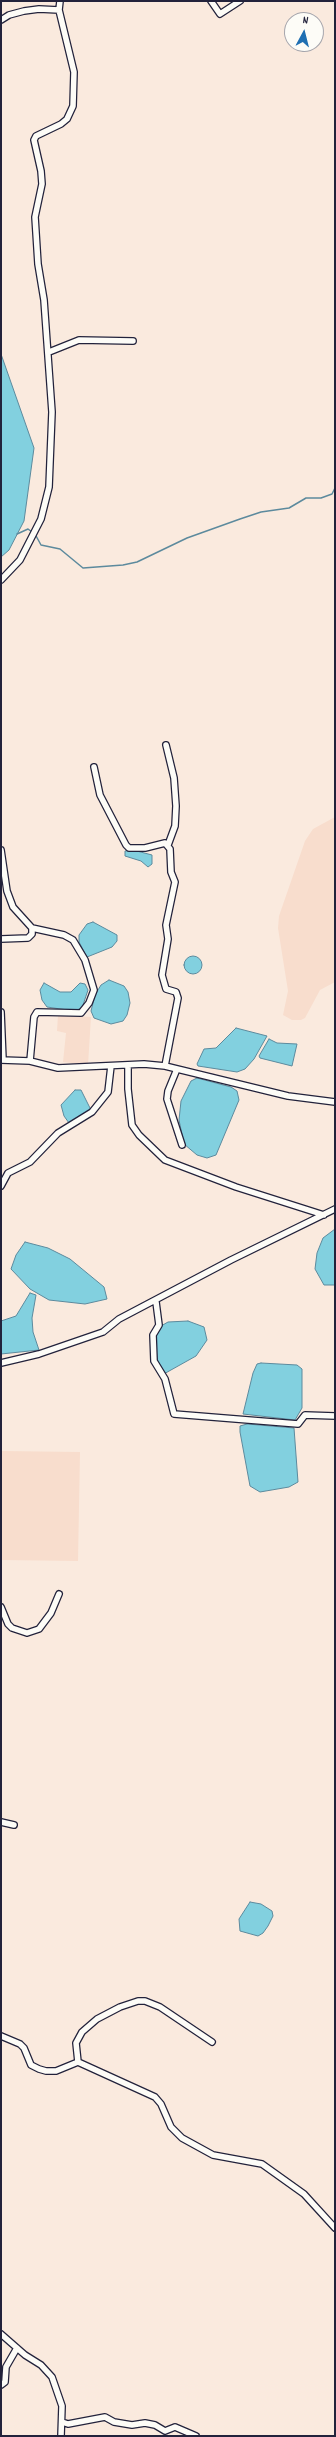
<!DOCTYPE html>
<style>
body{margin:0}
#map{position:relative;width:336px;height:2437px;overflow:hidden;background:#faeade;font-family:Dekko,sans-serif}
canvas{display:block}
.frame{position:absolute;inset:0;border:2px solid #22223b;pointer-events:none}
.north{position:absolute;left:284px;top:12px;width:40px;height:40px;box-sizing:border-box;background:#fdfcf7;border:1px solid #a5a5ac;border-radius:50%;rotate:7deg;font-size:11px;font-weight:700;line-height:16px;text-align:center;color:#22223b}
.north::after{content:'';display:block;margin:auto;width:14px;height:18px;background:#1f6fb2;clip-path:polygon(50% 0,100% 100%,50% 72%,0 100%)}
</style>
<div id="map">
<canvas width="336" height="2437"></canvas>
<div class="frame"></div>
<div class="north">N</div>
</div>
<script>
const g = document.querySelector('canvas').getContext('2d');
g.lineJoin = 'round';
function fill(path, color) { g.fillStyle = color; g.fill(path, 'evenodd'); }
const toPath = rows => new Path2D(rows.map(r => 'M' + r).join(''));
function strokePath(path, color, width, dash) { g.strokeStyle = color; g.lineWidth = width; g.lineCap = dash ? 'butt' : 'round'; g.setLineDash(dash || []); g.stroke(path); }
const built = toPath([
 [335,817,335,982,320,990,305,1018,301,1020,292,1020,283,1015,288,991,278,928,279,916,305,841,313,829],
 [58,1015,91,1017,88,1065,63,1062,66,1033,57,1031],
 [2,1451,80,1452,78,1561,1,1560]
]);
const water = toPath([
 [1,354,34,448,24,521,9,550,1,557,1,354],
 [133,850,152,855,152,864,148,867,141,861,125,856,125,851,133,850],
 [93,922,117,935,117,941,112,947,87,957,79,942,79,935,87,924,93,922],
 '184 965a9 9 0 1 1 18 0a9 9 0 1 1-18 0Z',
 [109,980,124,986,128,992,130,1003,127,1015,123,1021,111,1024,94,1018,91,1011,95,995,101,985,109,980],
 [44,983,60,992,71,992,80,983,85,984,88,990,82,1008,74,1011,47,1007,42,1000,40,990,44,983],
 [236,1028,267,1036,254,1059,245,1069,237,1072,198,1066,197,1064,204,1049,216,1048,236,1028],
 [269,1039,277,1043,297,1044,292,1066,260,1058,259,1056,269,1039],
 [197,1078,231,1087,237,1091,239,1100,216,1155,207,1158,197,1155,184,1144,179,1120,181,1101,191,1081,197,1078],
 [75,1090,81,1090,90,1108,89,1113,69,1123,64,1116,61,1105,75,1090],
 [335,1229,335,1285,324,1285,315,1269,317,1253,323,1238,335,1229],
 [25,1242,48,1248,70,1259,104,1287,107,1299,85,1304,49,1300,30,1289,11,1269,16,1255,25,1242],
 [30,1293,36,1295,32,1318,33,1332,39,1350,1,1354,1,1321,16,1316,30,1293],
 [188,1321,204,1327,207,1340,196,1356,162,1375,155,1360,155,1335,161,1326,168,1322,188,1321],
 [261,1363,297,1365,302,1369,302,1408,295,1420,243,1414,253,1373,257,1364,261,1363],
 [247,1424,294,1428,298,1482,289,1487,260,1492,250,1486,240,1432,240,1426,247,1424],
 [250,1902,261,1904,272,1911,273,1916,268,1926,263,1933,258,1936,240,1931,239,1919,250,1902]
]);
const stream = toPath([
 [17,534,28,529,32,532],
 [35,534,41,545,60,549,83,568,123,565,137,562,187,538,240,519,261,512,289,508,306,498,321,498,332,494,335,488]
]);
const minor = toPath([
 [211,1,220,14,240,1],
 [1,20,9,15,24,11,39,9,59,10],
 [49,352,79,340,133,341],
 [1,580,20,560,41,519,49,487,52,412,44,300,38,264,35,217,42,184,41,171,34,140,36,136,61,124,67,119,73,106,74,72,59,10,60,1],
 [166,745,174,778,176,806,175,826,168,845],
 [94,767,100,795,126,845,129,848,145,848,165,843,170,849,171,872,175,882,166,925,168,939,162,975,166,989,176,992,178,998,165,1066],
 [1,850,7,891,13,907,32,928,64,935,73,940,85,960,94,990,89,1003,81,1013,37,1012,34,1017,30,1061],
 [1,939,28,938,32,934,32,928],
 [1,1012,3,1060],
 [1,1060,30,1061,58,1068,144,1064,165,1066,288,1096,335,1102],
 [128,1065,128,1089,132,1125,139,1135,165,1160,236,1187,324,1215],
 [177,1069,168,1091,167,1099,182,1145],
 [1,1186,8,1173,30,1162,58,1133,92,1112,108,1092,111,1066],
 [156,1302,159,1325,153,1335,154,1361,165,1379,174,1414,298,1424,305,1415,335,1416],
 [1,1363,39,1354,103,1332,119,1319,231,1260,335,1209],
 [1,1607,8,1624,12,1628,27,1633,39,1629,51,1613,59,1594],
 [1,1822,14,1825],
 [1,2036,20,2044,24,2048,31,2065,39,2069,46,2071,56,2071,78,2062,155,2097,161,2104,171,2127,182,2138,213,2155,262,2164,304,2194,335,2228],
 [78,2062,76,2043,82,2032,97,2019,120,2007,138,2001,145,2001,160,2007,212,2042],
 [1,2334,25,2355,41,2365,52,2377,62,2406,61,2436],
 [1,2385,5,2382,6,2367,17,2348],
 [62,2422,68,2424,105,2417,114,2422,132,2425,145,2423,155,2425,165,2431,175,2427,196,2436]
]);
fill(built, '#f8ddcd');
fill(water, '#82d0df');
strokePath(water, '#5c8a9d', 1);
strokePath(stream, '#5c8a9d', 1.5);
strokePath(minor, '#22223b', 8);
strokePath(minor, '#fdfcf7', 5.5);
</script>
